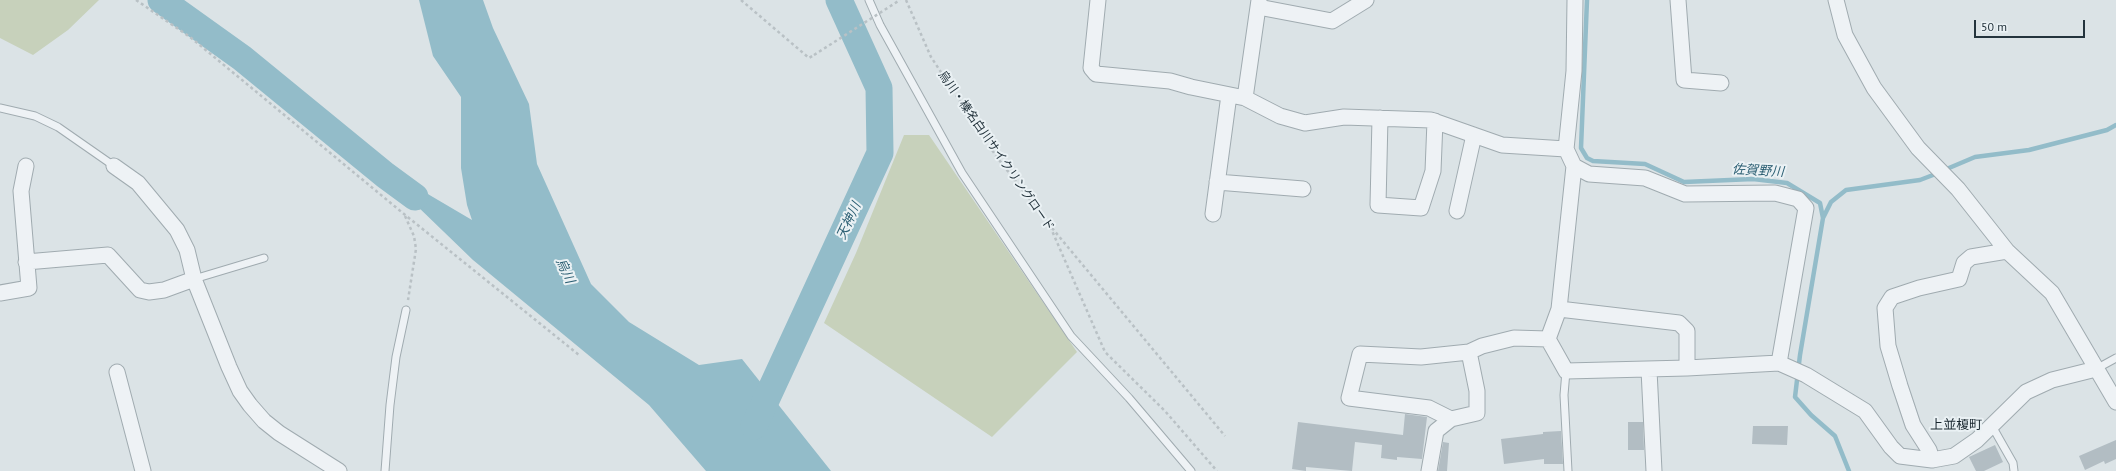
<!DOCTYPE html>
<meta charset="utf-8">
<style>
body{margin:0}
#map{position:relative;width:2116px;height:471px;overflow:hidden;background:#dbe3e6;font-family:"PT Sans",sans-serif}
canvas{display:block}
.scale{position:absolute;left:1974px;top:20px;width:111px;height:18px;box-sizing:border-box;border:2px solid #24343d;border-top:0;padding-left:5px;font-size:12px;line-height:14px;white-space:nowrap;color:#24343d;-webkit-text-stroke:3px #eaf1f4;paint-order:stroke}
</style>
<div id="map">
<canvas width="2116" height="471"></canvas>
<div class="scale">50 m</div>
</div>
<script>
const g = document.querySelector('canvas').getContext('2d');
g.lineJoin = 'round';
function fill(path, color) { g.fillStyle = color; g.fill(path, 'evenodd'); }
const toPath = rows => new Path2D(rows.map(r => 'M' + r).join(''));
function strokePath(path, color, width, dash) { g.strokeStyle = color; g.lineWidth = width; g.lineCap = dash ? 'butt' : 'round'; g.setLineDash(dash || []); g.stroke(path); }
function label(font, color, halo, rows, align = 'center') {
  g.font = font + ' "PT Sans","Noto Sans JP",sans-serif'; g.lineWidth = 4; g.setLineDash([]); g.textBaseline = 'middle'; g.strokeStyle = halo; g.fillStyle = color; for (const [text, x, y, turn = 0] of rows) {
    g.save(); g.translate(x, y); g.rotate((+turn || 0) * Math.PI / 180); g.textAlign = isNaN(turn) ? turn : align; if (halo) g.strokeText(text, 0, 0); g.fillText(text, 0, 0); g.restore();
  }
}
const green = toPath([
 [0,0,99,0,68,30,33,55,0,38],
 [904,135,929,135,1077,352,992,437,824,323,856,253]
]);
const water = toPath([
 [419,0,483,0,493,28,529,104,537,164,591,284,629,322,699,365,742,359,831,471,706,471,649,405,473,260,385,175,421,190,472,220,467,205,461,168,461,97,433,56]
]);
const stream = toPath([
 [1587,0,1581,148,1587,158,1593,161,1645,164,1684,182,1753,179,1787,183,1820,203,1823,218,1800,355,1795,397,1811,415,1835,436,1849,471],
 [1949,168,1975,157,2029,150,2107,130,2116,125],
 [1823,218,1831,202,1846,190,1920,180,1933,175]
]);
const river = toPath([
 [161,0,242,58,385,175,415,197],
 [754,426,880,153,879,88,839,0]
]);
const building = toPath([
 [1405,414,1427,417,1422,459,1397,457,1397,460,1381,458,1382,445,1355,442,1352,471,1306,467,1306,471,1292,469,1298,422,1403,435],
 [1628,422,1643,422,1644,450,1628,450],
 [1753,426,1788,426,1787,445,1752,444],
 [1561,431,1563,464,1544,464,1544,459,1504,464,1501,439,1543,434,1543,432],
 [2116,440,2116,459,2105,464,2104,461,2085,470,2079,456],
 [1443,442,1449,443,1447,471,1438,471],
 [1995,445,2003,462,1984,471,1976,471,1969,457]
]);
const path = toPath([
 [136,0,190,37,404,214,579,355],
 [741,0,809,58,814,55],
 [906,0,931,57,996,156,1049,224,1105,352,1165,411,1217,471],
 [405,216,414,236,416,249,408,300],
 [1052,228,1225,436]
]);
const lane = toPath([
 [869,0,880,25,962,173,1071,336,1129,398,1191,471],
 [0,108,35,116,58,127,114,166],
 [194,279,264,258],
 [2096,369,2116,358],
 [1566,371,1564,395,1568,471],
 [1992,426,2013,463,2014,471],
 [385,471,390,405,396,357,406,310]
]);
const street = toPath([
 [1098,0,1091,68,1096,74,1170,81,1191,87,1245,98,1280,116,1305,123,1344,117,1431,120,1502,145,1566,149],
 [1575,0,1574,71,1566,149,1574,166,1589,174,1645,178,1685,194,1775,193,1798,199,1806,208,1779,363,1806,375,1865,411,1891,447,1900,456,1932,460,1954,456,1977,440,2026,392,2052,380,2096,369],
 [1678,0,1684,80,1721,83],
 [1836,0,1845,35,1874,88,1918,148,1958,189,2007,251,2052,293,2116,402],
 [1258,7,1332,21,1366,0],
 [1245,98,1259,0],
 [1380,118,1378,205,1421,208,1433,171,1435,121],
 [114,166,138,183,177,230,187,250,194,279,229,367,240,391,250,405,264,421,279,433,339,471],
 [1574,166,1559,309,1548,339,1566,371,1687,368,1779,363],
 [1217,182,1303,189],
 [1457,211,1474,135],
 [1213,214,1229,95],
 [26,262,108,255,140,290,149,292,164,290,194,279],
 [0,293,29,288,21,191,26,166],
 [1559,309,1679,323,1687,331,1687,368],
 [1649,370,1654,471],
 [117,372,143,471],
 [1451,419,1429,408,1349,398,1360,354,1421,357,1469,352,1482,346,1514,338,1548,339],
 [1932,460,1929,450,1913,425,1900,386,1888,346,1885,308,1892,297,1919,288,1959,279,1964,263,1971,257,2007,251],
 [1429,471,1436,431,1451,419,1477,413,1477,391,1469,352]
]);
const pathBridge = toPath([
 [814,55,900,0]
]);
const streetNames = [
 ["烏川・榛名白川サイクリングロード",996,151,55]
];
const waterNames = [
 ["佐賀野川",1758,171,3],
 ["天神川",849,221,-65],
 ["烏川",565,271,65]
];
const neighbourhoodNames = [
 ["上並榎町",1956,425]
];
fill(green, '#c7d1bb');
fill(water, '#93bcc9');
strokePath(stream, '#93bcc9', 4.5);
strokePath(river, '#93bcc9', 27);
fill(building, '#b2bdc3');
strokePath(lane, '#a0abb0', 9);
strokePath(street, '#a0abb0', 17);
strokePath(path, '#b9c1c5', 2.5, [3, 3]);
strokePath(lane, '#eef2f5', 7);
strokePath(street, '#eef2f5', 15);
strokePath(pathBridge, '#b9c1c5', 2.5, [3, 3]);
label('12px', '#24343d', '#eaf1f4', streetNames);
label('italic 13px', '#2c5f73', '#eaf1f4', waterNames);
label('13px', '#17252d', '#eaf1f4', neighbourhoodNames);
</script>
